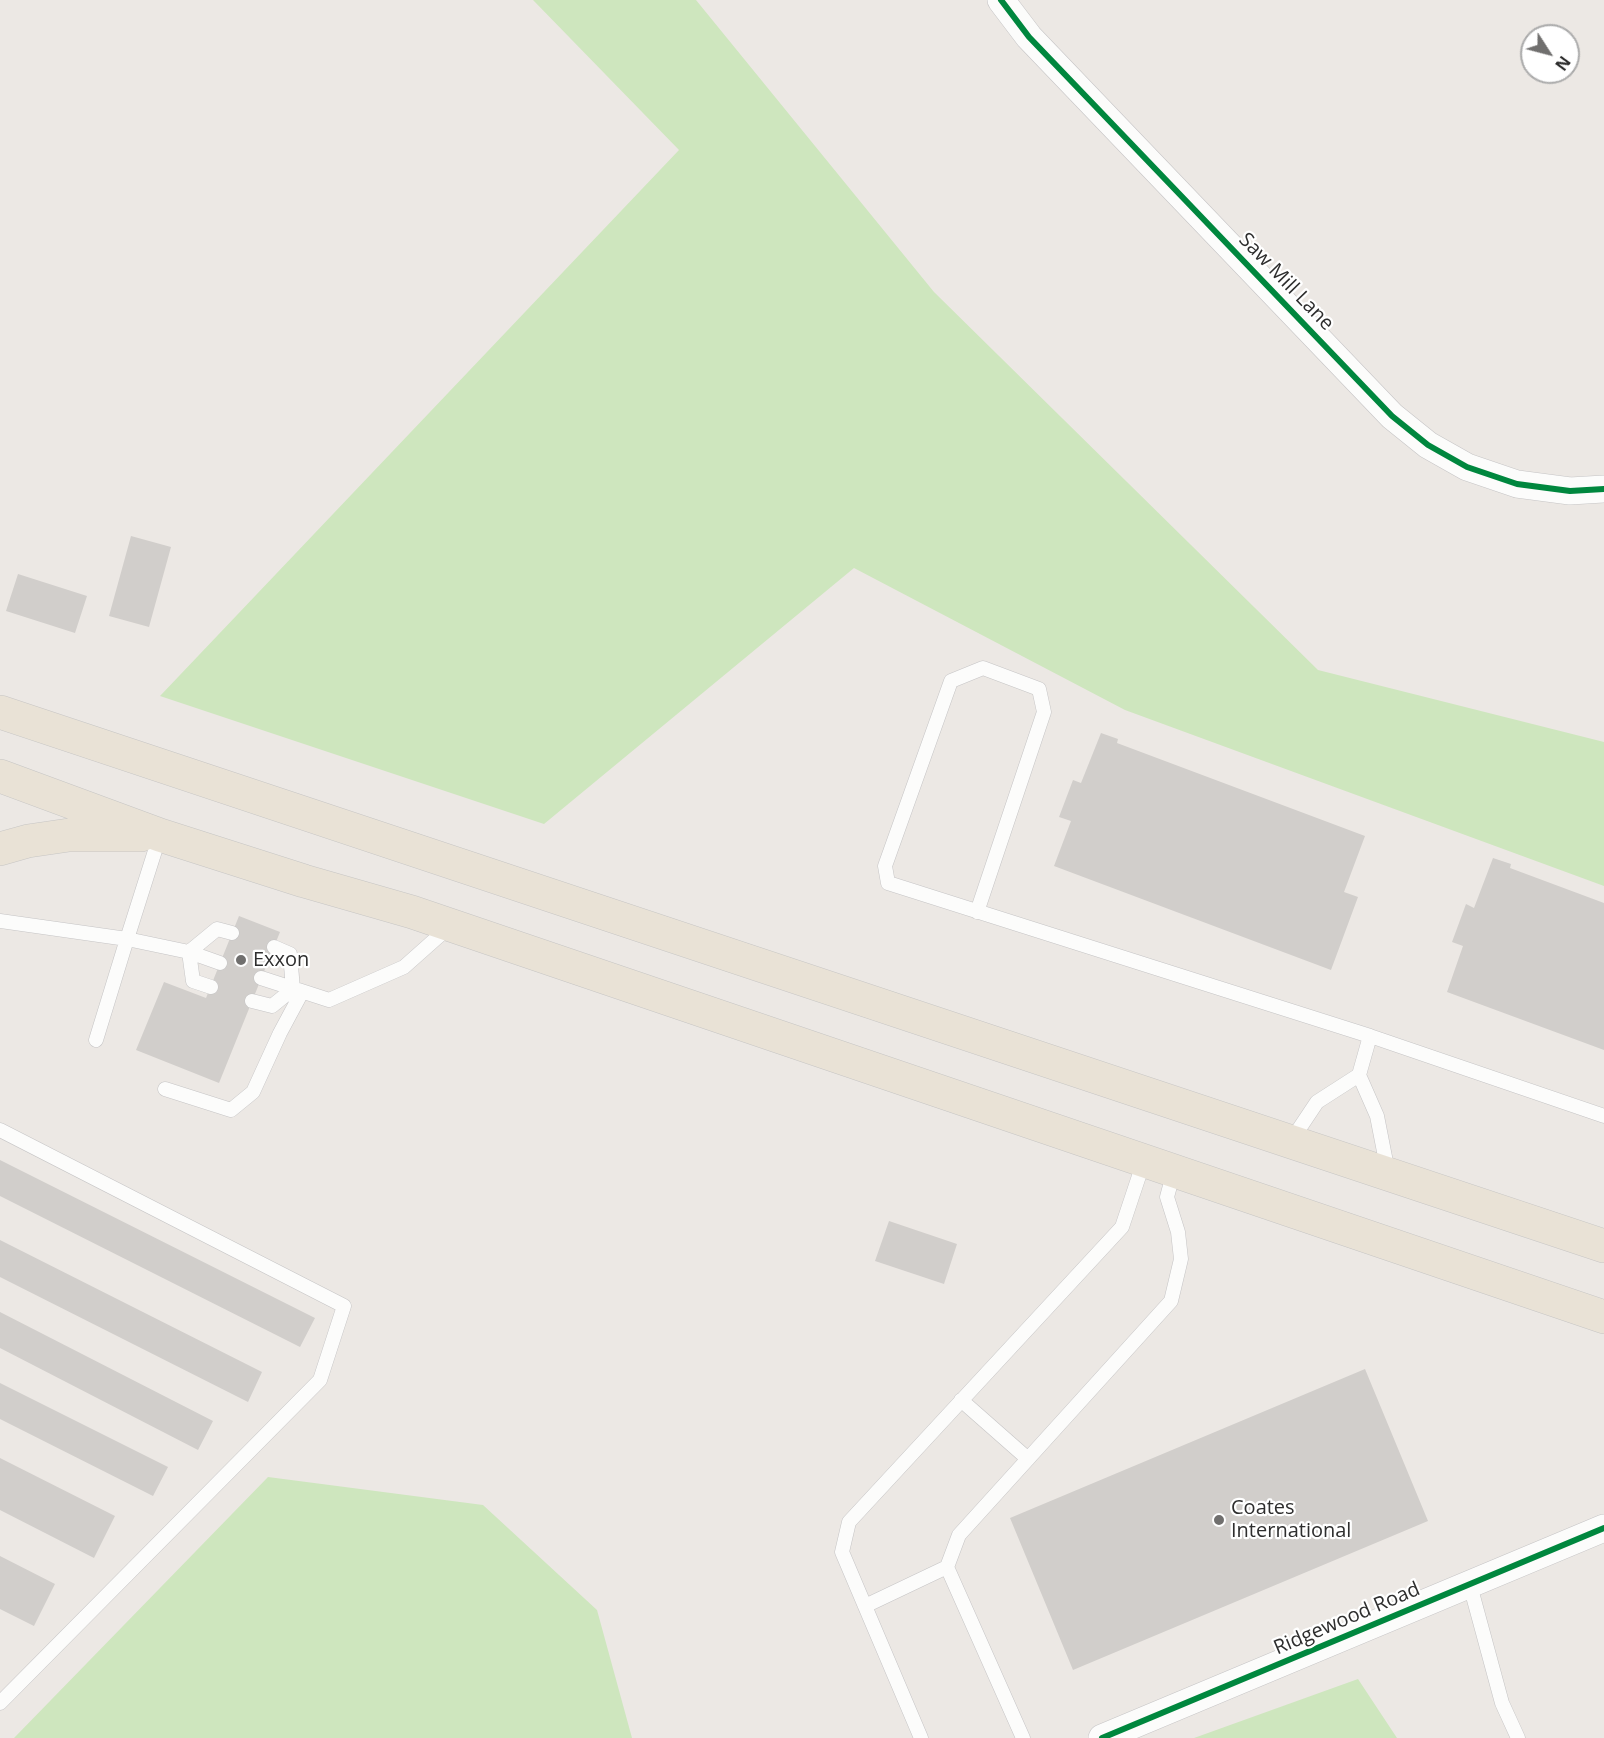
<!DOCTYPE html>
<style>
body{margin:0}
#map{position:relative;width:1604px;height:1738px;overflow:hidden;background:#ece8e4;font-family:"Open Sans",sans-serif}
canvas{display:block}
.north{position:absolute;left:1520px;top:24px;width:60px;height:60px;box-sizing:border-box;background:#fff;border:2px solid #ababab;border-radius:50%;rotate:126deg;font-size:16px;font-weight:700;line-height:24px;text-align:center;color:#2e2e2e}
.north::after{content:'';display:block;margin:auto;width:21px;height:27px;background:#706f6e;clip-path:polygon(50% 0,100% 100%,50% 72%,0 100%)}
</style>
<div id="map">
<canvas width="1604" height="1738"></canvas>
<div class="north">N</div>
</div>
<script>
const g = document.querySelector('canvas').getContext('2d');
g.lineJoin = 'round';
function fill(path, color) { g.fillStyle = color; g.fill(path, 'evenodd'); }
const toPath = rows => new Path2D(rows.map(r => 'M' + r).join(''));
function strokePath(path, color, width, dash) { g.strokeStyle = color; g.lineWidth = width; g.lineCap = dash ? 'butt' : 'round'; g.setLineDash(dash || []); g.stroke(path); }
function label(font, color, halo, rows, align = 'center') {
  g.font = font + ' "Open Sans",sans-serif'; g.lineWidth = 4.5; g.setLineDash([]); g.textBaseline = 'middle'; g.strokeStyle = halo; g.fillStyle = color; for (const [text, x, y, turn = 0] of rows) {
    g.save(); g.translate(x, y); g.rotate((+turn || 0) * Math.PI / 180); g.textAlign = isNaN(turn) ? turn : align; if (halo) g.strokeText(text, 0, 0); g.fillText(text, 0, 0); g.restore();
  }
}
const green = toPath([
 [533,0,696,0,934,292,1318,670,1604,742,1604,886,1125,710,854,568,544,824,160,696,679,150],
 [268,1477,483,1505,597,1610,632,1738,14,1738],
 [1358,1679,1397,1738,1194,1738]
]);
const building = toPath([
 [131,536,171,547,149,627,109,616],
 [18,574,87,596,75,633,6,611],
 [1101,733,1118,739,1117,743,1365,836,1344,892,1358,897,1331,970,1054,866,1071,821,1059,817,1073,780,1081,783],
 [1493,858,1511,864,1510,868,1604,903,1604,1050,1447,992,1463,946,1452,942,1466,904,1474,908],
 [239,916,280,932,219,1083,136,1050,164,982,206,998],
 [0,1160,315,1318,300,1347,0,1196],
 [889,1221,957,1244,944,1284,875,1261],
 [0,1240,262,1372,248,1402,0,1277],
 [0,1312,213,1421,198,1450,0,1348],
 [1365,1369,1428,1521,1073,1670,1010,1518],
 [0,1383,168,1467,153,1496,0,1419],
 [0,1458,115,1516,94,1558,0,1510],
 [0,1556,55,1584,34,1626,0,1609]
]);
const service = toPath([
 [160,835,127,939,189,952,220,963],
 [977,912,1044,712,1039,689,983,668,951,681,885,866,888,883,1370,1036,1359,1075,1377,1116,1388,1172],
 [0,921,127,939,96,1040],
 [261,978,329,1000,404,967,449,927],
 [211,987,193,981,189,952,217,929,232,933],
 [252,1001,272,1006,293,989,290,954,274,947],
 [1370,1036,1604,1116],
 [165,1089,231,1110,253,1092,280,1033,302,992],
 [0,1130,344,1306,320,1380,0,1703],
 [1291,1141,1317,1102,1359,1075],
 [961,1400,1028,1459],
 [1470,1585,1502,1703,1518,1738],
 [865,1606,947,1567],
 [921,1738,842,1552,849,1522,1122,1227,1144,1161],
 [1023,1738,947,1567,959,1535,1171,1301,1181,1259,1178,1232,1167,1197,1174,1171]
]);
const minor = toPath([
 [1001,0,1029,37,1392,416,1428,445,1467,467,1517,484,1570,491,1604,489],
 [1102,1738,1604,1528]
]);
const trunk = toPath([
 [0,712,1604,1246],
 [0,776,160,835,304,881,412,912,1604,1317],
 [0,849,28,841,69,835,141,835]
]);
const cycleway = toPath([
 [1001,0,1029,37,1392,416,1428,445,1467,467,1517,484,1570,491,1604,489],
 [1102,1738,1604,1528]
]);
const markers = [
 [241,960,6,"#706f6e"],
 [1219,1520,6,"#706f6e"]
];
const streetNames = [
 ["Saw Mill Lane",1286,282,46],
 ["Ridgewood Road",1347,1619,-23]
];
const poiNames = [
 ["Exxon",253,960],
 ["Coates",1231,1508],
 ["International",1231,1531]
];
fill(green, '#cee6be');
fill(building, '#d1cecb');
strokePath(service, '#c5c4c5', 15);
strokePath(minor, '#c5c4c5', 28);
strokePath(trunk, '#c6c5c4', 34);
strokePath(service, '#fcfcfb', 14);
strokePath(minor, '#fcfcfb', 27);
strokePath(trunk, '#e9e2d6', 33);
strokePath(cycleway, '#00873e', 6);
for (const [x, y, r, color] of markers) { const dot = new Path2D(); dot.arc(x, y, r, 0, 2 * Math.PI); g.fillStyle = color; g.fill(dot); strokePath(dot, '#fff', 2); }
label('20px', '#2e2e2e', '#fff', streetNames);
label('20px', '#2e2e2e', '#fff', poiNames, 'left');
</script>
